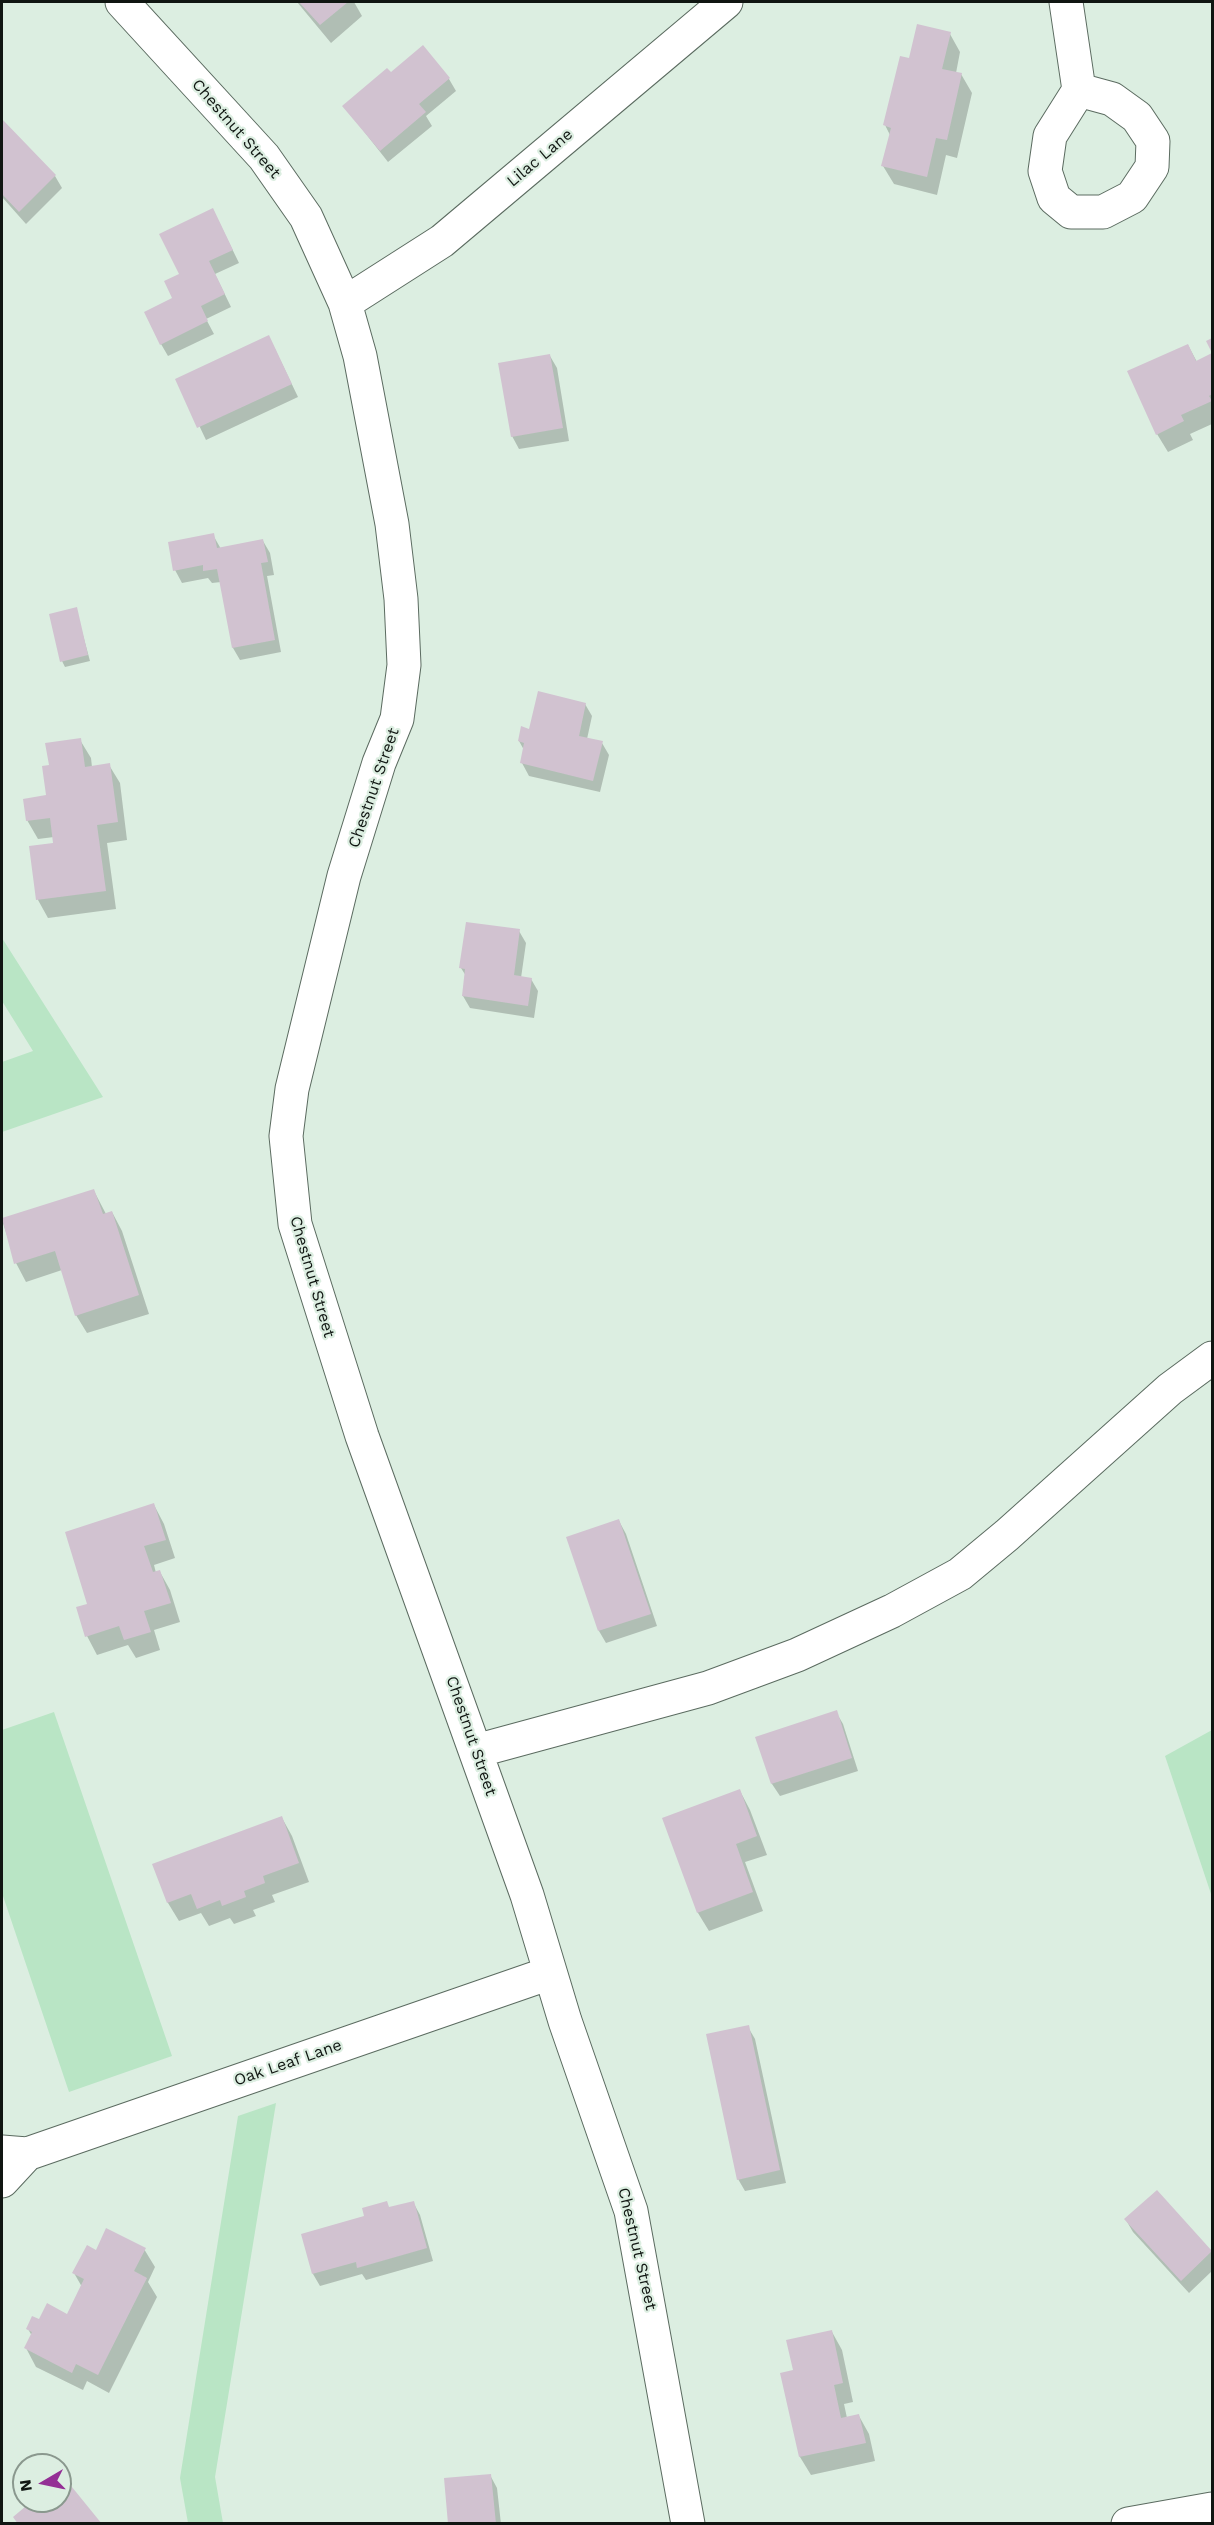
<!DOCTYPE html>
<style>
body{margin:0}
#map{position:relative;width:1214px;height:2525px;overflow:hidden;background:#dceee1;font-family:"Work Sans",sans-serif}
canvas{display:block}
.frame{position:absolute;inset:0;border:3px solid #101612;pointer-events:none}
.north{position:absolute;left:12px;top:2453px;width:60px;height:60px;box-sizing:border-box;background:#dceee1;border:2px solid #8a988e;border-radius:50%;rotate:261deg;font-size:16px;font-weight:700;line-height:24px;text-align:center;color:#101612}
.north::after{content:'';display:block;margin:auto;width:21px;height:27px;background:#942f95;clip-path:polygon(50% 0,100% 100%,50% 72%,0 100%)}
</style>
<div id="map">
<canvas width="1214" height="2525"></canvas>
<div class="frame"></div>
<div class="north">N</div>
</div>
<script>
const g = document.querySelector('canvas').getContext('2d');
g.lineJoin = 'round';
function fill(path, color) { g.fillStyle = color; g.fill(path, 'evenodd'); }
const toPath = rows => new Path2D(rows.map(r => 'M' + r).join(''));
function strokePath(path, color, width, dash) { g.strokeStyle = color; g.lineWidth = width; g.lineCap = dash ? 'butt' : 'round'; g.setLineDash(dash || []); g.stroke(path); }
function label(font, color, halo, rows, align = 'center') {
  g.font = font + ' "Work Sans",sans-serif'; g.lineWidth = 4.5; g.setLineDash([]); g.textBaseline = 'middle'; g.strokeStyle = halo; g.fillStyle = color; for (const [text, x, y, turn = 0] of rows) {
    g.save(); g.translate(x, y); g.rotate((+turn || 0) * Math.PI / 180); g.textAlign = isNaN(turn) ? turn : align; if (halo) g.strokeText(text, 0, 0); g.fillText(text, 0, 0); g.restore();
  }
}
const green = toPath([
 [2,938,103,1097,2,1132,2,1062,33,1051,2,1001],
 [54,1712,172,2056,69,2092,2,1893,2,1730],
 [1212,1730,1212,1897,1165,1756],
 [276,2103,215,2477,223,2523,188,2523,180,2478,238,2116]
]);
const shadow = toPath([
 [297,2,354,2,362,16,331,43],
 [950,34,960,52,956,73,961,74,972,93,957,158,946,155,937,195,894,184,883,166,890,135,885,125,910,60],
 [391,74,449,79,456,91,426,116,432,126,388,162,344,106],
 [2,121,55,176,62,188,26,224,2,197],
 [219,222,239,263,215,274,231,307,206,319,214,334,168,356,161,344,181,275],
 [1188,345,1197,362,1212,355,1212,424,1190,434,1193,440,1168,452,1157,434],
 [275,349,298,397,206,440,177,379],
 [550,356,557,368,569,441,519,449,512,436],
 [213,535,221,549,263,541,270,553,274,575,267,576,281,652,240,660,233,648,221,582,212,583,208,578,182,583,175,570],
 [76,609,90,661,65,667,62,661],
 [585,704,592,716,587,739,602,743,609,755,600,792,529,776,522,763,524,750,519,741,530,730],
 [80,740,91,758,92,767,109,765,120,783,127,840,107,843,116,909,48,918,38,900,31,847,55,844,54,837,38,839,27,820,48,797,51,766],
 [519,931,526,943,521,978,531,979,538,991,534,1018,470,1008,463,996,466,976,461,968],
 [94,1191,106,1214,112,1212,122,1231,149,1314,87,1333,76,1315,62,1270,26,1282,16,1263,2,1220],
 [154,1505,164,1524,175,1558,154,1565,156,1573,160,1572,170,1590,180,1622,154,1630,160,1650,136,1658,128,1645,97,1655,87,1636,78,1608,89,1605],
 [619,1521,626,1534,657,1626,606,1643,599,1631],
 [836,1712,843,1724,858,1771,780,1796,772,1784,757,1738],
 [740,1791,750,1810,767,1855,745,1862,763,1911,709,1931,698,1913,664,1819],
 [282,1818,292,1836,309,1882,272,1895,275,1902,253,1910,256,1916,234,1924,230,1918,209,1926,201,1913,179,1921,168,1903,154,1865],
 [748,2027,755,2039,786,2183,745,2191,738,2179],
 [1157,2192,1212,2253,1212,2271,1189,2293,1133,2232,1126,2220],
 [413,2202,420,2215,433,2261,366,2280,362,2274,320,2286,313,2274,303,2235],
 [144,2249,155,2267,148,2282,157,2297,109,2393,87,2381,83,2390,36,2367,26,2348,32,2336,28,2329,40,2321,68,2316,82,2287,74,2273,96,2252],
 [832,2332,842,2350,853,2402,844,2404,847,2418,859,2416,869,2434,875,2461,811,2475,800,2457,782,2374,794,2371],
 [490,2475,497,2488,501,2524,450,2524]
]);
const building = toPath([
 [299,2,348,2,320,25],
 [917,24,951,32,942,69,962,73,947,140,936,138,927,177,881,166,891,128,883,125,900,56,909,58],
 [423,45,450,78,419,104,426,112,380,151,342,106,387,68,391,72],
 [2,119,56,175,19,212,2,194],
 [213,208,233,250,209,261,225,294,201,306,208,321,160,345,144,312,172,298,164,281,179,274,159,234],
 [269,335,292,384,197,428,175,379],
 [1212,338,1212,394,1209,396,1212,401,1181,415,1184,421,1156,435,1127,371,1188,344,1196,361,1212,353,1206,341],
 [550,354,563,428,511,437,498,363],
 [214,533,217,548,263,539,268,562,261,563,275,640,232,648,217,569,203,571,203,565,173,571,168,542],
 [77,607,88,655,60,662,49,614],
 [538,691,586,703,579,736,603,741,593,781,520,763,524,743,518,741,521,726,529,729],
 [81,738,85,767,110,763,118,822,97,825,106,891,36,900,29,846,53,843,50,818,26,821,23,799,46,795,42,766,49,765,45,743],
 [466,922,520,929,514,975,532,978,528,1006,462,996,465,969,459,968],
 [94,1189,103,1214,112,1211,139,1295,75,1316,55,1251,14,1264,2,1218],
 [154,1503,166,1540,144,1546,153,1572,160,1570,171,1603,144,1611,151,1632,124,1640,119,1626,85,1637,76,1607,87,1604,65,1532],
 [619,1519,651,1614,598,1631,566,1537],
 [837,1710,852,1758,771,1784,755,1737],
 [740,1789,757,1836,736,1844,753,1892,697,1913,662,1818],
 [282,1816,299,1863,263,1876,265,1883,244,1891,246,1897,222,1906,220,1900,197,1909,191,1894,167,1903,152,1864],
 [749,2025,780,2170,737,2180,706,2034],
 [1157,2190,1212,2251,1181,2281,1124,2219],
 [387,2201,389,2207,414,2201,427,2248,357,2268,356,2262,312,2274,301,2234,364,2216,362,2208],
 [106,2228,146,2248,134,2271,147,2278,98,2375,76,2364,72,2373,24,2348,32,2332,26,2329,32,2316,39,2319,47,2303,67,2314,84,2279,72,2273,87,2245,96,2250],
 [832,2330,843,2383,834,2385,841,2418,859,2414,866,2443,799,2457,780,2373,793,2370,786,2340],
 [491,2474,496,2524,448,2524,444,2478],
 [63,2476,102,2524,18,2524,13,2517,32,2501,60,2501,60,2478]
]);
const street = toPath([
 [122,2,264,157,306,217,345,303,360,356,392,524,401,599,404,665,397,719,379,763,344,876,292,1089,286,1136,295,1224,362,1436,527,1895,565,2021,631,2211,688,2524],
 [1066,2,1079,90,1050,136,1045,171,1054,198,1071,212,1103,212,1132,197,1152,167,1153,141,1137,117,1112,99,1079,90],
 [345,303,442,241,726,2],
 [476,1751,708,1688,797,1655,892,1611,960,1574,1007,1535,1170,1389,1212,1358],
 [2,2152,27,2154,550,1973],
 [2,2181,27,2154],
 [1128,2524,1212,2509]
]);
const streetNames = [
 ["Chestnut Street",236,129,49],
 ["Lilac Lane",540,158,-40],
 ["Chestnut Street",374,788,-71],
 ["Chestnut Street",312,1277,74],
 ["Chestnut Street",471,1736,71],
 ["Oak Leaf Lane",288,2063,-19],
 ["Chestnut Street",637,2249,77]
];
fill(green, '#b9e5c5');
fill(shadow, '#0003');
fill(building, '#d1c2d0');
strokePath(street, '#5b6b60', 35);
strokePath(street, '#fff', 33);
label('16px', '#101612', '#dceee1', streetNames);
</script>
